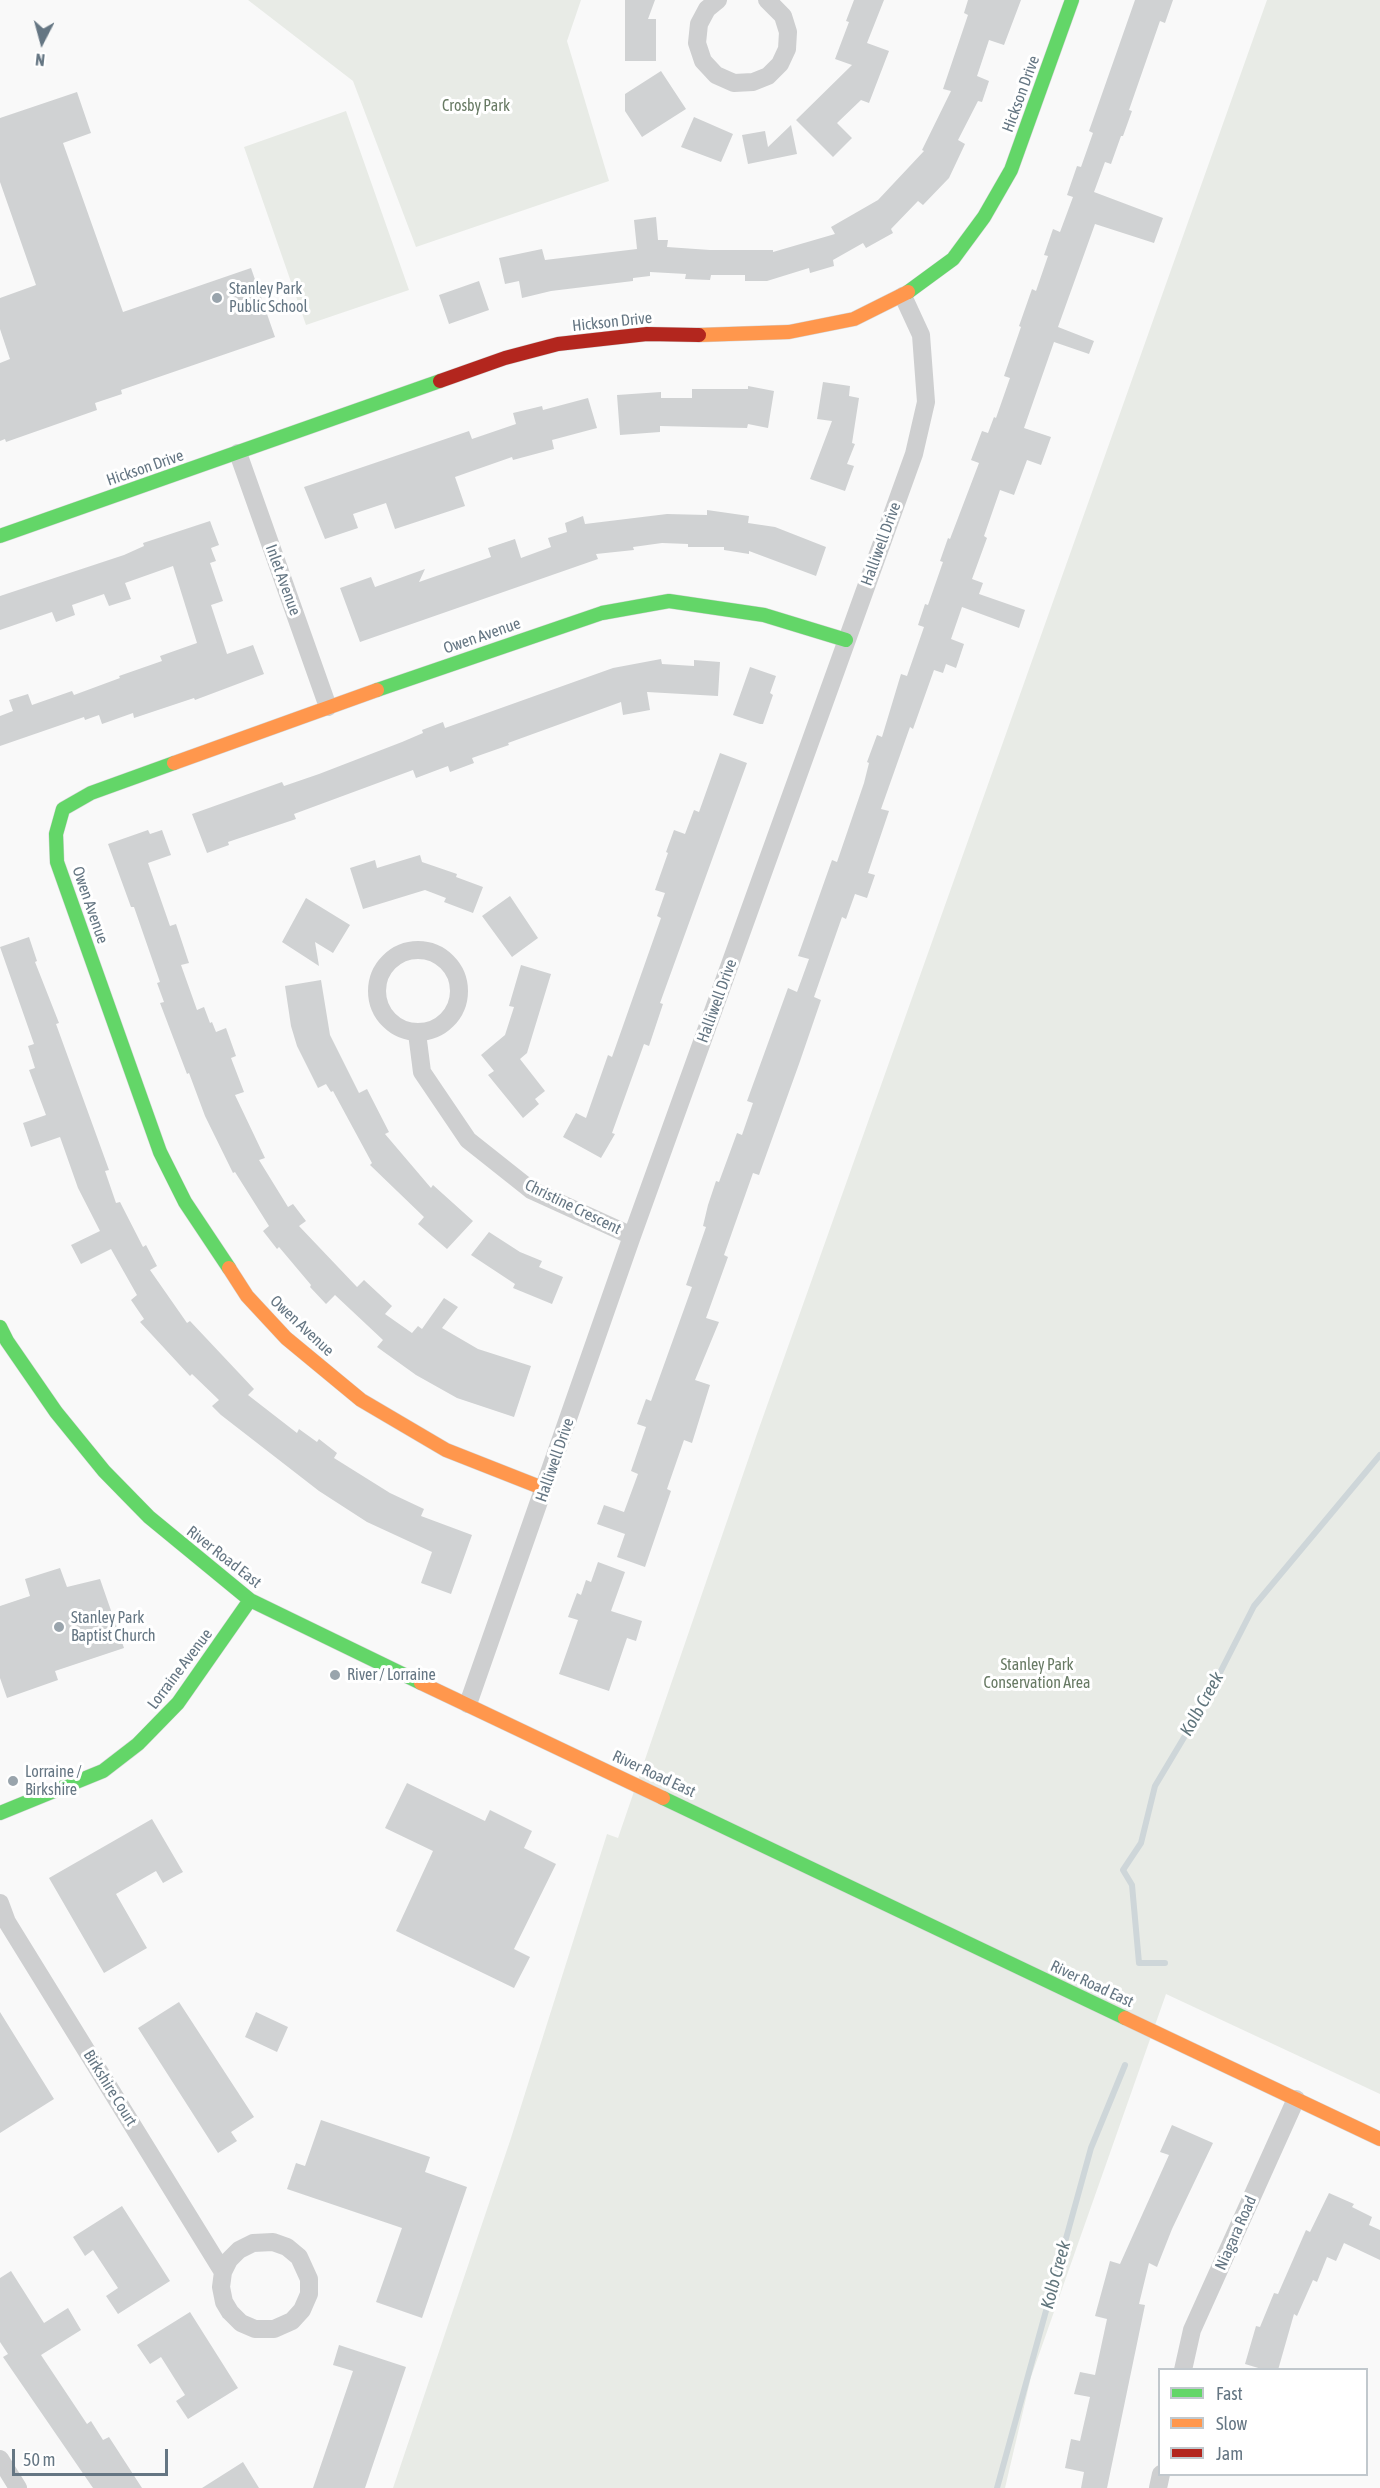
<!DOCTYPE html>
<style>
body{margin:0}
#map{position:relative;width:1380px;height:2488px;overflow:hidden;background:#f9f9f9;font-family:"Asap Condensed",sans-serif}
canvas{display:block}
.legend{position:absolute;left:1158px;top:2368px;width:210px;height:108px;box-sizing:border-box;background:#fff;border:2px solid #c1c8cd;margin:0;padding:8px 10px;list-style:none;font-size:18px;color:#657683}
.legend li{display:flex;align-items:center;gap:12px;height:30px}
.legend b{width:30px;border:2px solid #c1c8cd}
.north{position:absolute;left:12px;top:12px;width:60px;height:60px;-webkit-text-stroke:4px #fff;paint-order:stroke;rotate:186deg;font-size:16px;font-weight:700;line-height:24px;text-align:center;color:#657683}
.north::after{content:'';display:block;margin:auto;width:21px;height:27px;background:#657683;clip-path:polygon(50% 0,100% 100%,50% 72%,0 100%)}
.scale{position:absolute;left:12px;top:2449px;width:156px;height:27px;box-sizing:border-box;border:3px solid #657683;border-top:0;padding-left:8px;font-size:18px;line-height:21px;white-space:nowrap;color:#657683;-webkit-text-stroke:4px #fff;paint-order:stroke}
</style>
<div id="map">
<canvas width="1380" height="2488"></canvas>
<ul class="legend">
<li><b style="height:8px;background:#63d668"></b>Fast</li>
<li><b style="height:8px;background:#ff974d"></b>Slow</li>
<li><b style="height:8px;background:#b3261e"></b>Jam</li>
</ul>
<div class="north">N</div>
<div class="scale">50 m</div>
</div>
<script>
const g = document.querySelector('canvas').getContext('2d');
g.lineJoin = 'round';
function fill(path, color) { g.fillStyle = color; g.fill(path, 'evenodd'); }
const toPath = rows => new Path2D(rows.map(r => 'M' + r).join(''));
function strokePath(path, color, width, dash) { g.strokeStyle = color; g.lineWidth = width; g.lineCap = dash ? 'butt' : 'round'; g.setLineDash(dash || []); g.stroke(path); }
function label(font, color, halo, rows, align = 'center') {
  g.font = font + ' "Asap Condensed",sans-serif'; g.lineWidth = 6; g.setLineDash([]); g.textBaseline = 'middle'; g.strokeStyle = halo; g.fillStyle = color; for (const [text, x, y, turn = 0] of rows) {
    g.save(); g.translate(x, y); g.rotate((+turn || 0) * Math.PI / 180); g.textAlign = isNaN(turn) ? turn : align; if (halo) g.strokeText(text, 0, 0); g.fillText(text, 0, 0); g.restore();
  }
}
const green = toPath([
 [248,0,581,0,567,41,609,181,416,247,353,81],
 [1267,0,1380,0,1380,2094,1166,1994,1031,2377,1005,2488,393,2488,510,2141,607,1834,618,1838,758,1431],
 [346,111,409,290,306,325,244,147]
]);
const stream = toPath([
 [1165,1963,1139,1963,1132,1885,1123,1870,1141,1843,1155,1786,1204,1704,1254,1606,1380,1455],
 [997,2488,1091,2148,1125,2065]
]);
const building = toPath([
 [625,0,655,0,648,19,656,19,656,61,625,61],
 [854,0,884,0,867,43,889,51,869,103,861,100,837,123,852,138,833,157,796,120,852,65,835,59,849,22,846,21],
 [968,0,1021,0,1004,45,989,40,977,76,989,81,982,102,978,101,958,140,965,144,949,178,923,205,918,201,891,229,893,233,866,248,863,243,833,260,834,266,810,273,809,268,767,281,745,281,745,275,711,275,710,280,685,279,686,274,650,272,650,276,633,278,633,281,551,291,522,298,519,281,505,284,499,258,542,249,545,260,637,249,634,220,656,217,658,240,668,240,667,247,710,250,773,250,773,252,835,234,831,227,878,200,924,151,922,150,951,91,943,89,968,15,964,13],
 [1135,0,1173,0,1165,23,1160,21,1129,110,1132,111,1123,136,1121,136,1111,164,1105,162,1094,192,1163,218,1154,243,1095,224,1058,327,1094,341,1089,354,1054,342,1024,428,1051,437,1041,465,1027,460,1014,495,1000,490,984,536,987,538,972,579,983,583,979,594,1025,610,1019,628,962,607,951,639,964,644,956,668,946,664,943,673,934,670,913,729,910,727,881,809,889,811,868,873,875,875,867,898,855,894,846,919,842,917,814,997,821,1000,799,1064,759,1175,753,1173,724,1255,728,1257,706,1318,719,1322,695,1380,710,1385,692,1443,684,1440,667,1489,671,1491,645,1567,617,1557,625,1534,597,1524,604,1505,624,1512,638,1474,631,1471,646,1427,637,1424,646,1399,651,1401,692,1287,686,1285,706,1227,703,1226,708,1205,716,1181,719,1182,737,1133,742,1135,753,1103,747,1101,788,988,797,992,809,959,798,956,832,860,837,862,864,783,869,763,867,762,877,735,882,737,901,674,907,676,924,627,918,625,925,604,928,605,943,562,940,561,948,538,950,539,979,463,971,460,982,431,988,433,994,417,996,418,1010,378,1004,376,1021,327,1019,326,1032,289,1036,291,1048,256,1044,255,1053,229,1060,232,1073,197,1067,195,1077,166,1081,167,1093,133,1089,131],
 [661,71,686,109,642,137,625,111,625,94],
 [77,92,91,133,63,143,123,312,251,268,275,337,121,390,122,394,95,403,97,410,6,442,5,439,0,441,0,363,10,359,0,329,0,298,36,285,0,182,0,118],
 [694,117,733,134,721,162,681,147],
 [791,125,797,154,748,164,742,135,765,131,768,147],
 [479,281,489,310,449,324,439,295],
 [823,382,850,386,849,396,859,398,852,443,855,444,847,464,854,466,845,491,810,479,832,421,817,419],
 [748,386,774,391,768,428,748,424,747,428,660,426,660,432,620,435,617,395,661,392,661,398,692,398,692,389,748,389],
 [588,398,597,428,552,440,554,449,513,460,512,457,455,477,465,506,395,529,386,503,353,514,358,528,325,539,304,487,469,431,472,439,516,424,513,413,542,406,543,410],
 [707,510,749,516,748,523,775,527,826,547,816,576,749,551,749,554,724,550,724,547,688,547,688,544,662,543,633,547,634,550,596,554,598,559,360,642,340,588,371,577,375,587,425,569,419,582,491,557,488,548,515,539,521,558,551,547,548,538,567,532,565,523,583,516,585,524,667,514,707,515],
 [210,521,219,545,211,548,216,561,210,563,223,601,211,605,227,654,253,645,264,674,195,700,194,698,134,718,133,713,102,724,99,715,85,720,84,717,0,746,0,716,13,711,9,700,28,694,32,705,72,691,74,695,120,678,119,676,162,661,160,656,197,643,173,566,125,583,131,599,109,606,104,594,72,605,75,615,56,622,52,612,0,630,0,596,124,555,144,546,143,543],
 [661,659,662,664,694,666,694,660,720,662,718,696,647,692,650,710,623,715,621,702,508,743,509,745,472,758,474,763,450,772,448,766,416,778,413,770,294,814,296,819,228,842,229,845,207,853,192,814,282,782,284,786,319,774,402,742,423,733,422,730,443,722,445,728,613,668],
 [750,667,776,676,770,693,773,695,763,724,760,724,733,715],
 [720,753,747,763,660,1003,663,1004,649,1046,644,1044,612,1133,615,1134,601,1158,563,1137,576,1113,586,1118,608,1055,612,1057,661,918,657,916,665,893,655,890,668,853,666,852,674,830,685,834,694,810,699,812],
 [148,830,150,834,162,830,171,855,148,863,170,926,176,924,189,963,181,965,197,1010,204,1007,210,1023,212,1022,216,1032,226,1028,236,1056,231,1058,244,1092,235,1095,265,1158,259,1160,288,1207,293,1204,306,1221,299,1226,357,1287,364,1280,392,1306,385,1314,412,1333,418,1326,422,1329,444,1298,458,1307,442,1328,478,1349,531,1366,514,1417,457,1398,416,1375,377,1347,383,1340,335,1295,326,1304,310,1287,311,1285,279,1247,277,1249,263,1231,269,1226,235,1172,233,1173,205,1116,189,1073,187,1074,160,1003,164,1002,157,983,160,982,134,907,131,907,108,844],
 [420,855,422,862,457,874,456,877,483,887,473,913,444,902,446,898,425,890,363,909,350,868,375,860,377,868],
 [510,896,538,938,512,957,482,916],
 [306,898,350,925,333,953,315,942,319,966,282,942],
 [29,937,37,961,35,962,59,1023,56,1024,109,1170,105,1171,116,1203,120,1202,143,1247,146,1245,157,1266,150,1270,187,1323,190,1321,254,1389,248,1395,297,1433,299,1429,317,1442,319,1439,337,1453,334,1458,390,1493,424,1509,421,1516,472,1535,451,1594,421,1583,432,1552,367,1522,319,1491,221,1415,212,1406,219,1400,192,1374,190,1376,140,1322,144,1319,131,1300,137,1295,111,1249,81,1264,71,1245,100,1231,78,1188,60,1137,31,1147,23,1123,46,1115,29,1070,35,1068,28,1046,34,1044,0,947],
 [521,965,551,974,527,1053,520,1059,545,1091,535,1099,539,1104,523,1118,488,1075,494,1071,481,1055,505,1035,514,1007,509,1006],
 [321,980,330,1035,359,1093,367,1089,389,1132,385,1134,431,1188,433,1185,473,1221,447,1249,418,1224,424,1217,370,1165,372,1163,333,1091,331,1092,326,1084,318,1088,297,1046,291,1026,285,986],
 [489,1232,520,1252,542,1261,539,1267,563,1277,552,1304,513,1288,515,1284,471,1255],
 [598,1562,625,1572,611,1611,642,1621,636,1641,627,1638,609,1691,559,1674,578,1620,568,1617,577,1593,581,1595,586,1580,591,1582],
 [60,1568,67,1587,100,1579,124,1648,55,1671,58,1680,7,1698,0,1678,0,1606,30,1596,25,1579],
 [407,1783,485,1821,490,1810,532,1831,524,1848,556,1864,514,1949,530,1957,514,1988,396,1931,433,1851,385,1828],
 [152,1819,183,1872,163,1883,156,1871,116,1894,147,1948,104,1973,49,1878],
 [179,2002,254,2117,231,2132,237,2141,218,2153,138,2028],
 [0,2012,54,2099,0,2133],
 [256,2012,288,2027,277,2052,245,2037],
 [321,2120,430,2157,425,2172,467,2187,422,2318,376,2302,402,2228,287,2189,296,2163,305,2166],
 [1172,2125,1213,2143,1172,2229,1157,2267,1149,2263,1139,2304,1145,2305,1107,2488,1081,2488,1084,2472,1065,2468,1071,2439,1080,2441,1090,2397,1074,2394,1080,2372,1095,2375,1107,2319,1095,2316,1110,2261,1120,2264,1169,2155,1160,2152],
 [1329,2193,1354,2204,1352,2207,1372,2217,1369,2225,1380,2230,1380,2260,1344,2243,1336,2261,1327,2257,1317,2282,1313,2280,1297,2316,1294,2314,1278,2370,1265,2370,1245,2364,1256,2326,1260,2327,1274,2293,1278,2294,1306,2230,1310,2232],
 [122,2206,170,2281,118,2314,106,2296,118,2288,93,2250,85,2256,73,2237],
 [11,2271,44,2323,68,2308,81,2330,41,2355,87,2424,91,2421,103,2440,109,2437,142,2488,93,2488,3,2357,8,2354,0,2342,0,2278],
 [190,2312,238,2388,188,2419,176,2401,185,2395,161,2357,150,2364,137,2345],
 [339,2345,406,2367,365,2488,313,2488,353,2371,333,2365],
 [243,2462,259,2488,202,2488]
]);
const street = toPath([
 [718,0,707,9,699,24,697,43,703,61,716,75,734,83,753,82,768,76,780,64,787,49,788,32,783,16,767,0],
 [238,453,328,707],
 '377 991a41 41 0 1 1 82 0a41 41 0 1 1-82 0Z',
 [417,1033,422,1072,468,1140,531,1190,632,1236],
 [468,1704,632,1236,914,454,926,402,921,335,903,296],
 [0,1903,7,1922,223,2272,221,2287,224,2302,230,2312,241,2323,255,2329,274,2329,292,2321,302,2310,309,2294,309,2279,299,2257,287,2247,273,2242,253,2243,239,2250,229,2260,223,2272],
 [1183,2370,1192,2330,1296,2099],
 [0,2459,18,2488],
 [1158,2488,1161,2474]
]);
const fast = toPath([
 [908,292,953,259,984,217,1011,170,1072,0],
 [0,536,440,381],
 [377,690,602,613,669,601,764,615,846,640],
 [174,763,91,793,63,809,56,834,57,862,160,1152,185,1202,229,1268],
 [0,1327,7,1341,56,1412,104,1471,149,1517,250,1600,421,1683],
 [663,1798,1125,2018],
 [0,1813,103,1771,138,1744,178,1703,250,1600]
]);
const slow = toPath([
 [699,335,789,332,854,319,908,292],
 [174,763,377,690],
 [229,1268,247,1296,286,1338,361,1400,446,1450,545,1489],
 [421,1683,663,1798],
 [1125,2018,1380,2139]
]);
const jam = toPath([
 [440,381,505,358,558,344,647,334,699,335]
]);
const markers = [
 [217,298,6,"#99a4ac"],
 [59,1627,6,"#99a4ac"],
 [335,1675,6,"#99a4ac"],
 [13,1781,6,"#99a4ac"]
];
const streetNames = [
 ["Hickson Drive",1021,94,-70],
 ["Hickson Drive",612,322,-6],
 ["Hickson Drive",145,468,-19],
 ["Halliwell Drive",881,544,-70],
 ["Inlet Avenue",283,580,70],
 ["Owen Avenue",482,636,-19],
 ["Owen Avenue",90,905,71],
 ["Halliwell Drive",717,1001,-70],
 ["Christine Crescent",573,1207,26],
 ["Owen Avenue",302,1326,43],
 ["Halliwell Drive",555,1460,-71],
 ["River Road East",224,1557,38],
 ["Lorraine Avenue",180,1669,-53],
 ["River Road East",654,1774,25],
 ["River Road East",1092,1984,25],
 ["Birkshire Court",110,2088,58],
 ["Niagara Road",1236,2233,-66]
];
const parkNames = [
 ["Crosby Park",476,106],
 ["Stanley Park",1037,1665],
 ["Conservation Area",1037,1683]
];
const poiNames = [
 ["Stanley Park",229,289],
 ["Public School",229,307],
 ["Stanley Park",71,1618],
 ["Baptist Church",71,1636],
 ["River / Lorraine",347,1675],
 ["Lorraine /",25,1772],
 ["Birkshire",25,1790]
];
const waterNames = [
 ["Kolb Creek",1202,1704,-61],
 ["Kolb Creek",1056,2275,-75]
];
fill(green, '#e8ebe6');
strokePath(stream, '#ced6d9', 6);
fill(building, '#d0d2d3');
strokePath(fast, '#d5d6d7', 15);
strokePath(slow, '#d5d6d7', 15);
strokePath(jam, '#d5d6d7', 15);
strokePath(street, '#cecfd0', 18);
strokePath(fast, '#63d668', 14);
strokePath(slow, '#ff974d', 14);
strokePath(jam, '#b3261e', 14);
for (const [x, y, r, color] of markers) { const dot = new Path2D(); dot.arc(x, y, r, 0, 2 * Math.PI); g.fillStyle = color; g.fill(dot); strokePath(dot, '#fff', 2); }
label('16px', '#657683', '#fff', streetNames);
label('16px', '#687a64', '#fff', parkNames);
label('16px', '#657683', '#fff', poiNames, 'left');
label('italic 18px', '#60757c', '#fff', waterNames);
</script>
